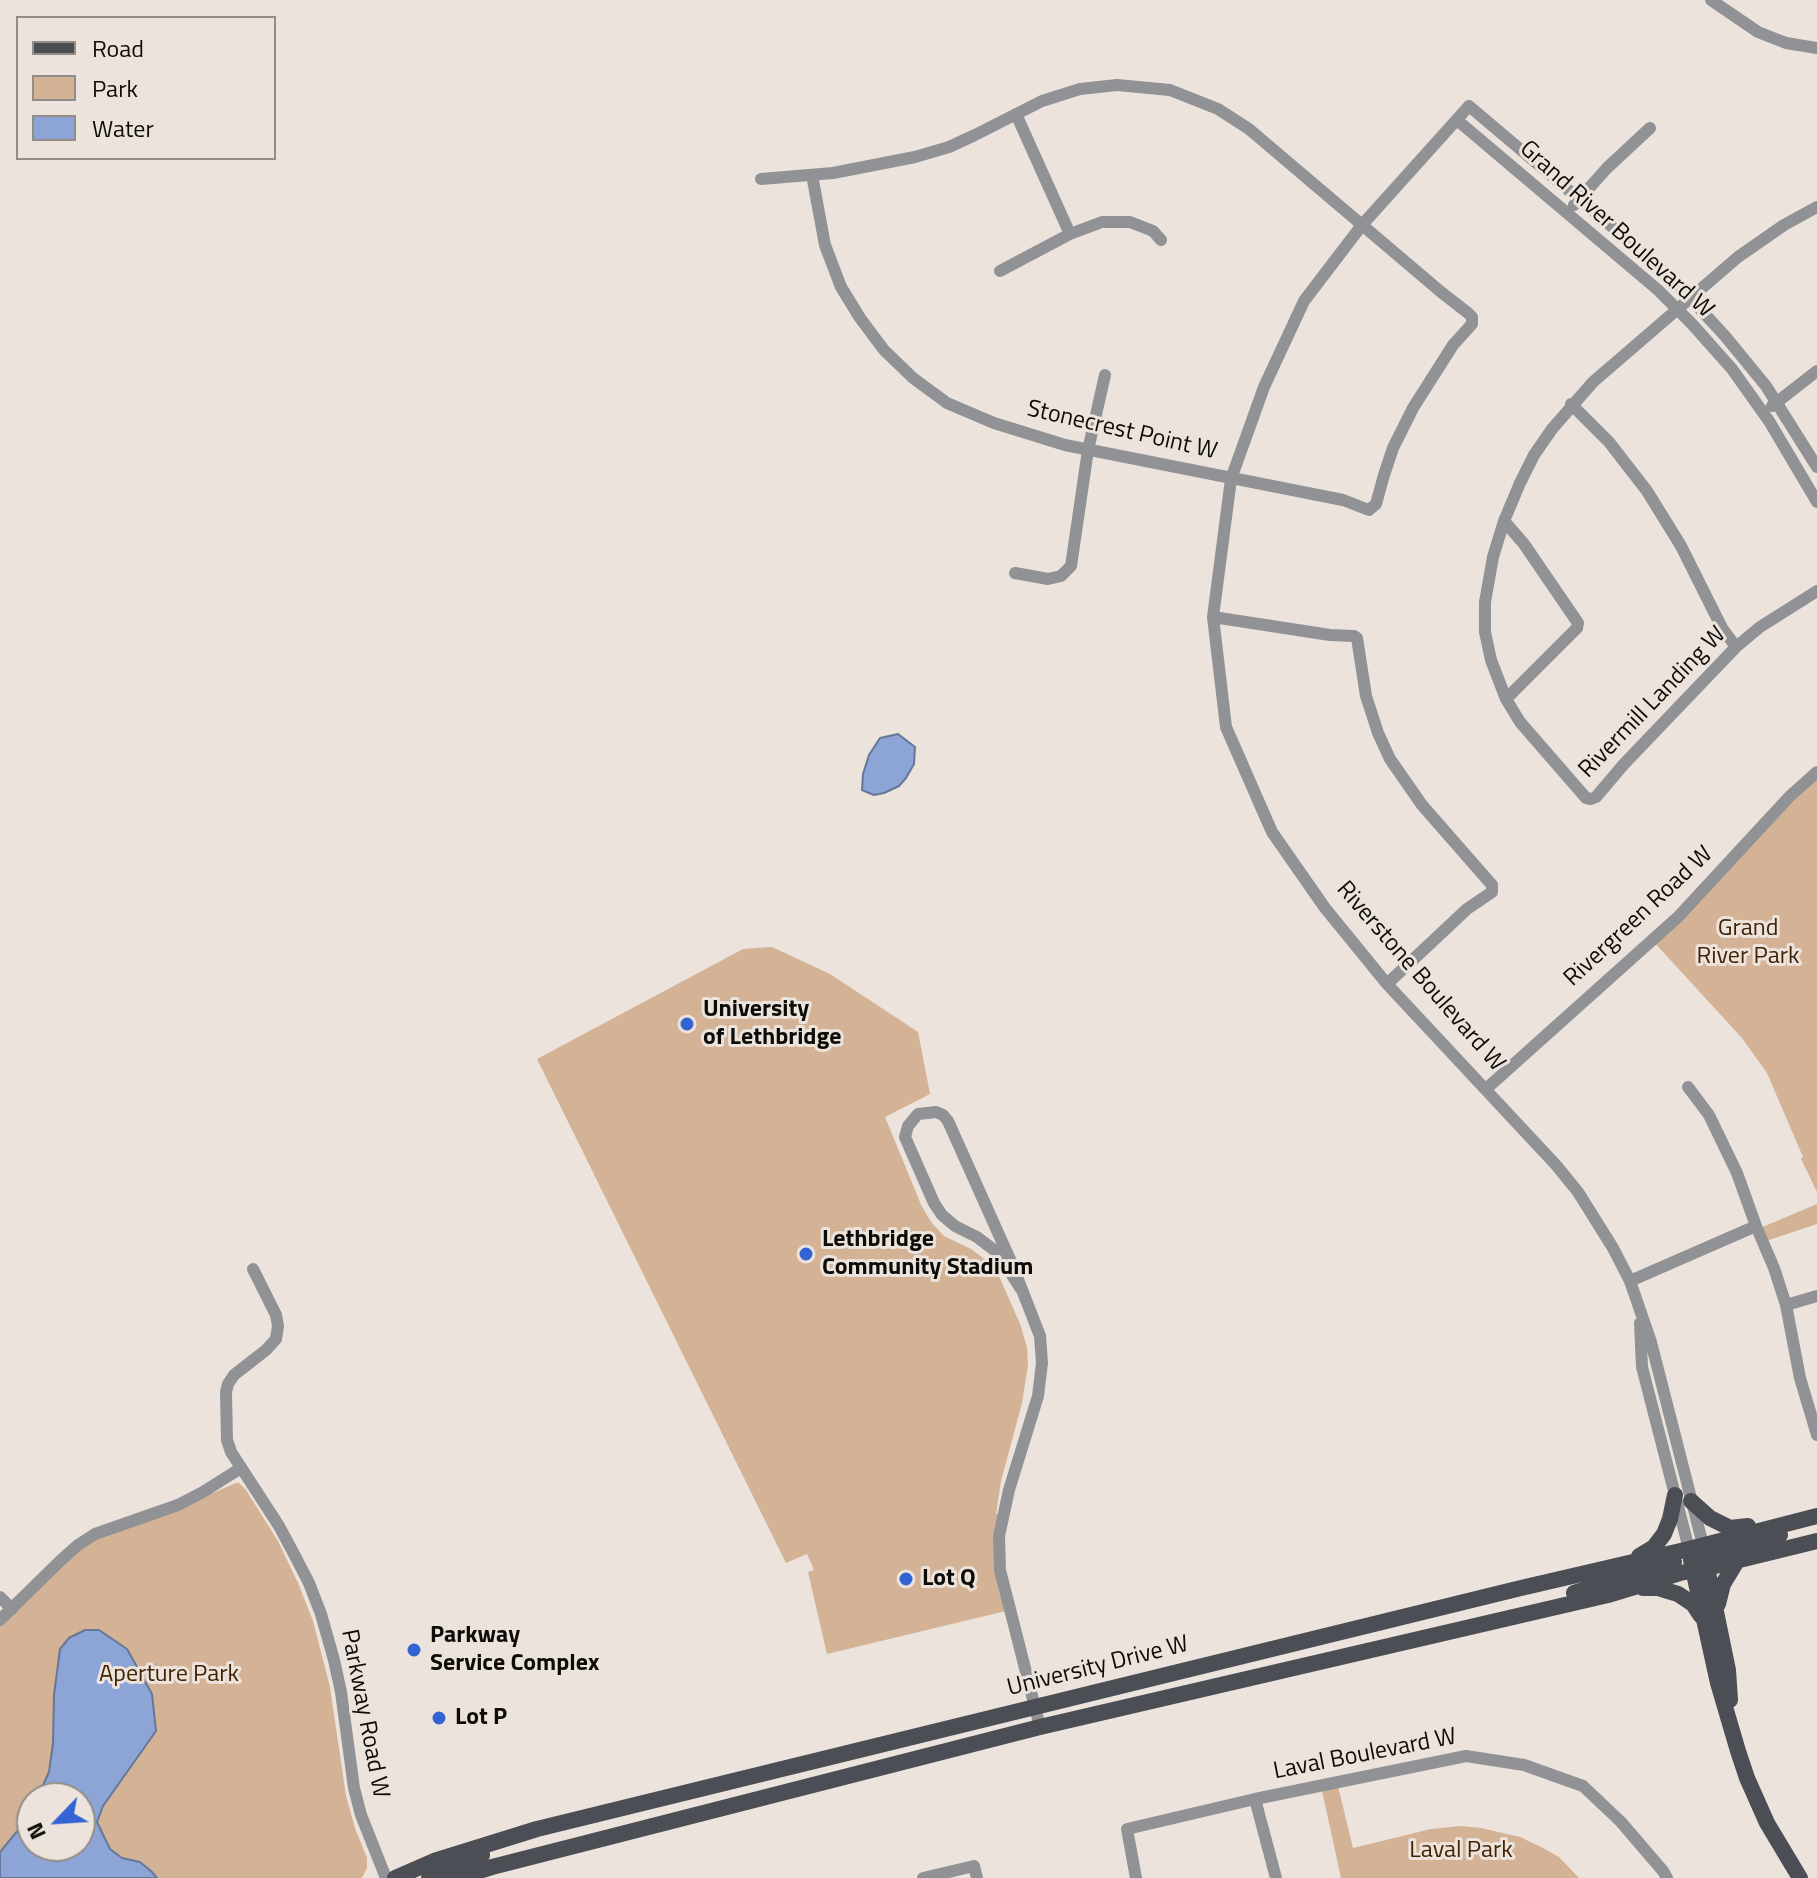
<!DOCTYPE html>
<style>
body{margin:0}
#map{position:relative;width:1817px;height:1878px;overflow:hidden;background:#ece3dc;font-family:"Titillium Web",sans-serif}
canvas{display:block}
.legend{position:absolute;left:16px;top:16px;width:260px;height:144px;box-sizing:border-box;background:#ece3dc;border:2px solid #938d88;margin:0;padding:10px 14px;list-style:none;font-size:24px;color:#0e0c09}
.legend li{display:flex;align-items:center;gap:16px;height:40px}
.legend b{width:40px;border:2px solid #938d88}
.north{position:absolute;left:16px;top:1782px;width:80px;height:80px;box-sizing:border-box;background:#ece3dc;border:2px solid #938d88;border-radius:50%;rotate:245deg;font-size:22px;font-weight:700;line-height:32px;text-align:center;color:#0e0c09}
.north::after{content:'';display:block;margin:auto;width:28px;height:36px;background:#3464d3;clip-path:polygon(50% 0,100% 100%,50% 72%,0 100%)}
</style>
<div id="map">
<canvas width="1817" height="1878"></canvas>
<ul class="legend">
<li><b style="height:10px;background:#4b4e54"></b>Road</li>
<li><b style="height:22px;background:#d3b296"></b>Park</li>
<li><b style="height:22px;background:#8ca5d6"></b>Water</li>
</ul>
<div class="north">N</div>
</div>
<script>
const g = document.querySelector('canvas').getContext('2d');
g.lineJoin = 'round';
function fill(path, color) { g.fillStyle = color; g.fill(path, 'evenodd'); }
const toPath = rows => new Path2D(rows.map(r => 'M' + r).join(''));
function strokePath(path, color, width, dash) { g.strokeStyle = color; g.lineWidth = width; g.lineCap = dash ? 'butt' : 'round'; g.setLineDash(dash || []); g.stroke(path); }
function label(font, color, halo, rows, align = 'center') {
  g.font = font + ' "Titillium Web",sans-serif'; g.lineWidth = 6; g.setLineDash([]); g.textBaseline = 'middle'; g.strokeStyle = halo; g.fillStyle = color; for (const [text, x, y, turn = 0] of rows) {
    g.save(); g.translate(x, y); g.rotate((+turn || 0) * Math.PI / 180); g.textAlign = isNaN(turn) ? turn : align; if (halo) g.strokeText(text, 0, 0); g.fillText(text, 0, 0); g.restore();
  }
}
const green = toPath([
 [1817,772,1817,1192,1801,1159,1803,1157,1767,1073,1742,1038,1652,940],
 [772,947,830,974,918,1032,930,1094,885,1117,922,1207,932,1223,944,1236,971,1249,986,1260,999,1276,1020,1324,1027,1347,1028,1365,1022,1403,1001,1481,996,1514,1003,1512,999,1536,1010,1610,827,1654,808,1572,814,1570,807,1554,786,1563,537,1059,743,949],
 [1817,1204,1817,1224,1763,1242,1758,1229],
 [236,1483,239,1483,246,1490,278,1541,298,1583,313,1621,330,1687,346,1796,355,1828,367,1858,367,1868,363,1876,361,1878,0,1878,0,1626,85,1544,176,1509],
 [32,1798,80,1798,80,1846,32,1846],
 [1337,1782,1353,1848,1431,1829,1461,1826,1481,1828,1520,1837,1543,1848,1559,1857,1579,1878,1341,1878,1321,1786]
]);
const water = toPath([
 [898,734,915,747,914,764,906,778,899,786,884,793,874,795,862,790,863,774,869,755,880,738,898,734],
 [85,1630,99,1630,127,1649,152,1694,156,1731,103,1806,97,1822,110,1849,122,1858,140,1862,152,1872,157,1878,0,1878,0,1852,28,1818,32,1810,32,1846,80,1846,80,1798,37,1798,49,1772,53,1743,54,1695,60,1649,69,1638,85,1630]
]);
const minor = toPath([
 [1711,0,1758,32,1786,43,1817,48],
 [1016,114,1070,234],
 [1457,120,1658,290,1692,324,1732,369,1769,421,1817,502],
 [761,179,833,173,915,157,949,147,975,135,1042,101,1080,89,1117,85,1170,90,1218,109,1249,129,1441,292,1468,313,1472,317,1472,324,1453,345,1413,408,1393,448,1384,475,1376,504,1369,510,1343,500,1065,445,994,423,947,403,913,378,884,350,860,318,841,287,825,245,812,175],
 [1574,205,1607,168,1650,128],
 [1817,207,1784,225,1738,257,1593,382,1552,429,1534,455,1520,483,1504,521,1493,557,1485,602,1485,632,1491,660,1506,699,1520,722,1586,798,1591,799,1596,797,1624,764,1736,647,1760,627,1817,591],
 [1000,271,1070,234,1102,222,1130,222,1153,231,1161,240],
 [1571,404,1609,442,1647,491,1681,546,1722,628,1736,647],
 [1772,406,1817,371],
 [1504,521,1524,544,1578,623,1577,628,1506,699],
 [1015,573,1048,579,1061,576,1071,566,1088,450,1105,375],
 [1213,617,1330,635,1354,636,1357,638,1366,696,1378,733,1390,759,1422,805,1492,885,1492,892,1467,909,1387,984],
 [1688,1087,1709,1115,1737,1173,1756,1226,1774,1268,1786,1305,1800,1378,1817,1435],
 [1486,1089,1678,917,1790,796,1817,772],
 [253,1269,276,1315,278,1326,276,1339,266,1350,234,1375,228,1384,226,1392,227,1440,231,1452,279,1526,294,1554,309,1583,321,1614,334,1660,341,1692,354,1788,361,1815,386,1878],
 [1630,1281,1756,1226],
 [1021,1289,998,1253,977,1237,955,1226,942,1215,934,1203,905,1137,908,1126,918,1114,936,1112,943,1115,948,1121,1012,1264,1040,1336,1042,1363,1038,1396,1009,1490,999,1536,1000,1570,1040,1727],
 [1786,1305,1817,1296],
 [1640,1323,1642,1367,1689,1549],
 [1703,1545,1651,1342,1630,1281,1613,1248,1578,1192,1556,1165,1387,984,1325,908,1272,832,1226,727,1213,617,1231,479,1264,387,1304,301,1362,225,1469,106,1643,253,1678,285,1725,336,1766,386,1817,467],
 [0,1597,12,1609],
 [0,1620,60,1561,78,1545,95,1534,178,1505,203,1492,241,1468],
 [1255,1799,1276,1878],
 [923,1878,974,1866,977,1878],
 [1136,1878,1127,1829,1255,1799,1466,1756,1524,1765,1583,1786,1621,1822,1663,1871,1667,1878]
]);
const major = toPath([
 [1691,1501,1710,1518,1730,1528,1748,1526],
 [1639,1556,1654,1547,1664,1534,1670,1519,1675,1495],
 [1705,1558,1728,1670,1730,1700],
 [1711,1558,1780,1535],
 [1691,1560,1718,1683,1738,1751,1747,1778,1767,1823,1800,1878],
 [1643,1588,1658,1588,1678,1594,1693,1604,1701,1616],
 [1574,1593,1674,1562],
 [1718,1604,1723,1584,1737,1561],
 [395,1878,434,1861,537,1829,1521,1588,1689,1549,1817,1516],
 [429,1878,482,1855],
 [457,1878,492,1867,1040,1727,1608,1595,1680,1573,1707,1568,1817,1541]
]);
const markers = [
 [687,1024,8,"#3464d3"],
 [806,1254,8,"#3464d3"],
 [906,1579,8,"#3464d3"],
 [414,1650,8,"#3464d3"],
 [439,1718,8,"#3464d3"]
];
const streetNames = [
 ["Grand River Boulevard W",1616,230,42],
 ["Stonecrest Point W",1122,431,13],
 ["Rivermill Landing W",1653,703,-46],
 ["Rivergreen Road W",1639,917,-43],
 ["Riverstone Boulevard W",1420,977,49],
 ["University Drive W",1098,1667,-14],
 ["Parkway Road W",364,1714,79],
 ["Laval Boulevard W",1365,1755,-11]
];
const parkNames = [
 ["Grand",1748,929],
 ["River Park",1748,957],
 ["Aperture Park",169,1675],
 ["Laval Park",1461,1851]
];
const poiNames = [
 ["University",703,1010],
 ["of Lethbridge",703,1038],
 ["Lethbridge",822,1240],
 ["Community Stadium",822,1268],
 ["Lot Q",922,1579],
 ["Parkway",430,1636],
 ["Service Complex",430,1664],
 ["Lot P",455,1718]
];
fill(green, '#d3b296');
fill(water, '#8ca5d6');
strokePath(water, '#667798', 2);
strokePath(minor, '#909295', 12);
strokePath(major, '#4b4e54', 16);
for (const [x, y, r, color] of markers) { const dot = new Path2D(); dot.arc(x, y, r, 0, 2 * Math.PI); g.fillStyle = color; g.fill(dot); strokePath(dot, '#ece3dc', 3); }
label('24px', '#0e0c09', '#ece3dc', streetNames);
label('24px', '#422403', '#ece3dc', parkNames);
label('bold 24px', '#0e0c09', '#ece3dc', poiNames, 'left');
</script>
